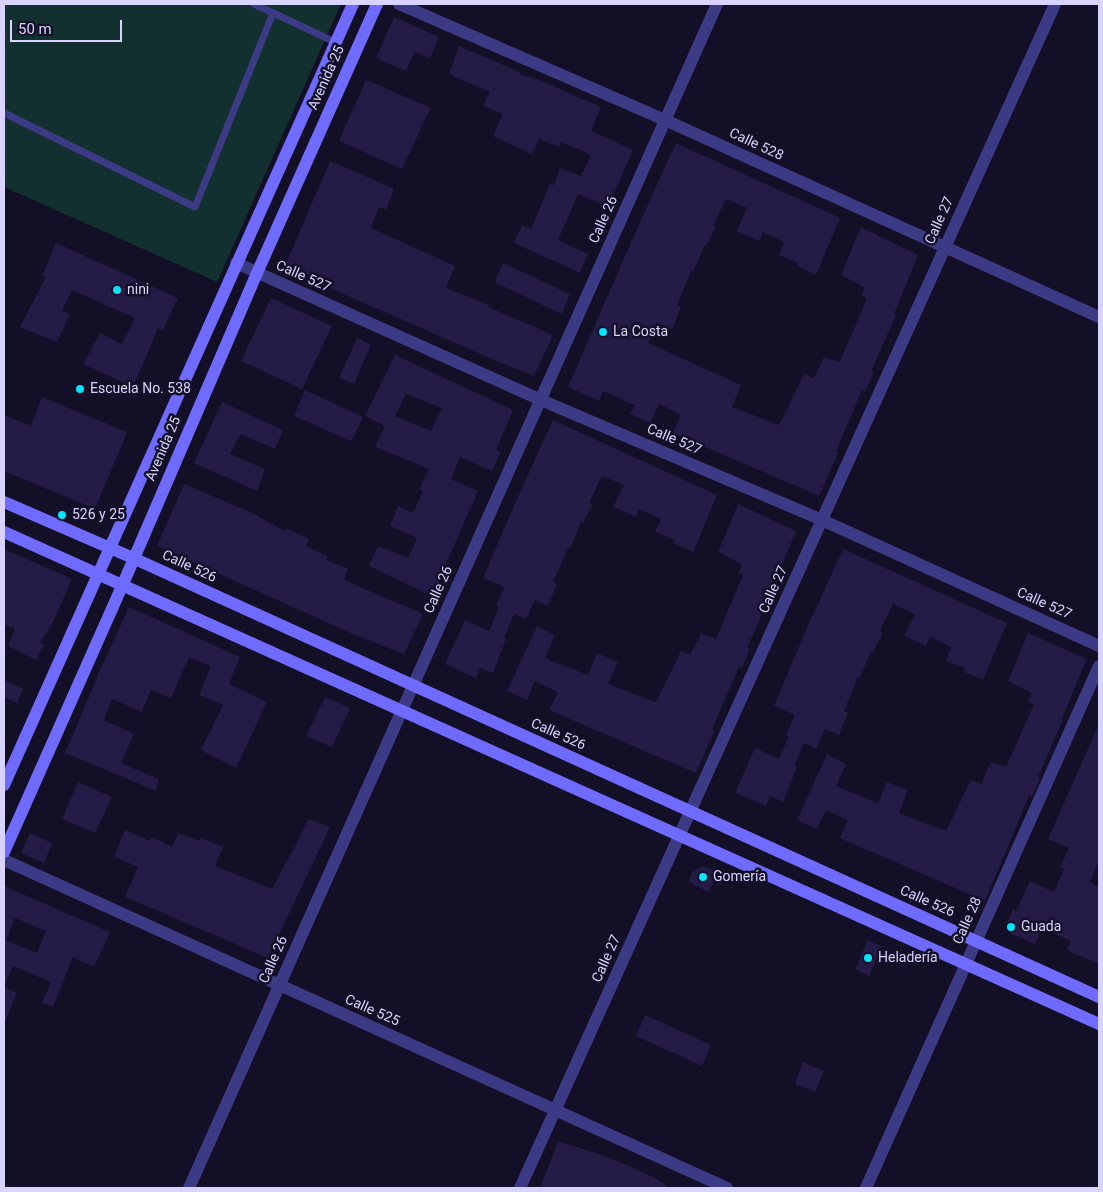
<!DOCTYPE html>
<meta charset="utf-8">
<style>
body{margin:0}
#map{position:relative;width:1103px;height:1192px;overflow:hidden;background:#130f26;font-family:Roboto,sans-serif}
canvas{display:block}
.frame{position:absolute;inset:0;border:5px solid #d9d4ff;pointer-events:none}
.scale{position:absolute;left:10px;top:20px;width:112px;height:22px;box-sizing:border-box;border:2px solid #d9d4ff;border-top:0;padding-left:6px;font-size:15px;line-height:18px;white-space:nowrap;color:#d9d4ff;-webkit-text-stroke:4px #130f26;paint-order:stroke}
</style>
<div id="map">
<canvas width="1103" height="1192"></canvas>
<div class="frame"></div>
<div class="scale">50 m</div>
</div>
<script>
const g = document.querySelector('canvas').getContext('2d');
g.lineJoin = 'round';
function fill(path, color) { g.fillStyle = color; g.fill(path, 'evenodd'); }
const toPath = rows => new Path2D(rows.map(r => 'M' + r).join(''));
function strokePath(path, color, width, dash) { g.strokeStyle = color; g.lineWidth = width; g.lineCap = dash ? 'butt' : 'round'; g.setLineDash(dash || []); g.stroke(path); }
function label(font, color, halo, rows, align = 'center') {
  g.font = font + ' Roboto,sans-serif'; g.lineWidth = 5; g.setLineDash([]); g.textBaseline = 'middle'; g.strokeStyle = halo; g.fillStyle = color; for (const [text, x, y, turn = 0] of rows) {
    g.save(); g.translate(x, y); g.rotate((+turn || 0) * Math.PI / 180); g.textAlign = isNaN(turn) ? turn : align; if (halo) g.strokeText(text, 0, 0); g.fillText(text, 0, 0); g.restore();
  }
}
const green = toPath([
 [4,4,341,4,217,282,4,187]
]);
const building = toPath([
 [394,17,439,37,430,58,415,52,406,71,376,58],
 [459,46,520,72,519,74,537,79,601,107,591,131,633,150,608,207,578,194,558,240,588,254,580,273,514,243,522,225,531,229,550,184,554,185,560,168,581,176,591,155,561,142,559,147,539,139,532,154,493,136,503,114,483,106,490,92,449,74],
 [366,80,431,108,420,129,421,129,402,169,339,141],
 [676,143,840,218,816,275,797,266,798,263,779,255,784,242,763,232,759,241,737,231,747,208,726,199,713,226,716,227,706,246,704,246,693,272,691,271,677,305,681,307,672,329,657,323,648,343,741,385,732,407,779,425,804,374,814,378,824,357,840,362,867,298,861,296,865,288,841,275,861,227,918,255,894,314,896,315,871,371,874,372,865,392,862,390,836,452,838,453,819,496,673,433,681,415,659,404,650,423,630,414,635,405,603,391,599,401,568,387,639,224],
 [330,161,393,188,393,192,386,210,379,207,371,228,455,266,446,288,489,305,488,307,553,335,534,376,485,356,284,268],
 [56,243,178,298,163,330,158,328,133,387,83,364,100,333,122,344,135,318,72,290,62,311,70,314,57,342,20,327,46,277,42,276],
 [503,263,570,294,562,314,496,283,496,279],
 [271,298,332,326,302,389,241,361],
 [357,338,371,345,354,384,339,378],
 [395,355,513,410,496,450,501,452,492,471,460,457,451,479,478,491,432,596,369,566,378,546,408,558,417,538,390,526,398,506,413,513,423,491,419,489,429,469,375,447,385,426,365,416],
 [406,394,442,408,431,431,395,416],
 [305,390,363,417,352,440,348,440,294,416],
 [42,397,127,432,95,509,4,471,4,415,31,426],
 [222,402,283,430,275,449,241,434,230,454,265,469,257,491,194,463],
 [553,420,717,495,693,552,673,543,675,540,655,532,661,519,639,509,636,517,613,507,624,485,602,476,589,503,593,504,583,523,581,522,570,549,568,548,553,582,557,584,548,606,535,600,526,619,514,614,504,638,506,639,493,673,480,668,476,678,445,664,465,620,489,631,499,607,496,605,505,587,483,578,516,501],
 [184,484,248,511,285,531,286,528,309,539,306,546,328,556,326,560,348,569,344,580,423,614,404,654,355,635,157,546],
 [738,504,796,531,771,591,772,592,747,648,750,649,742,668,739,667,712,729,715,730,696,773,549,710,558,692,535,681,527,700,507,691,537,626,555,635,545,658,588,675,597,653,618,662,608,684,656,702,681,651,690,655,701,634,716,639,743,575,738,573,742,564,718,552],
 [4,549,72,579,53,622,40,643,44,644,36,660,8,646,15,629,4,624],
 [843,549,1007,623,983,680,964,672,965,668,946,661,951,647,930,637,926,646,904,636,915,614,893,604,880,631,883,633,873,652,871,651,860,678,858,677,844,711,848,713,839,735,825,729,816,749,804,743,794,766,797,767,783,802,770,796,766,806,735,793,755,748,779,759,789,736,786,735,795,715,774,706,806,630],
 [129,607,240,657,229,684,267,702,236,768,201,750,223,705,199,695,211,666,189,657,171,698,151,690,142,712,112,699,104,720,134,734,121,763,159,779,156,791,65,753,101,668],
 [1028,633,1087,659,1061,720,1063,720,1038,777,1040,778,1032,797,1029,796,985,901,840,838,848,820,826,810,817,829,797,820,827,754,846,764,836,786,878,803,887,782,908,790,899,813,946,831,971,780,981,784,991,762,1006,767,1034,704,1028,702,1032,693,1008,681],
 [4,680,23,689,17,703,4,697],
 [325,697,350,708,332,747,306,736],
 [1099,724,1099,860,1090,882,1099,887,1099,964,1067,950,1071,941,1042,928,1035,944,1009,933,1006,925,1013,909,1016,911,1030,881,1054,892,1064,869,1060,867,1069,848,1048,839],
 [78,782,112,797,95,833,62,819],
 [308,819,330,827,268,958,125,897,138,867,114,857,125,830,150,841,152,837,172,847,178,833,200,841,201,838,223,847,215,866,272,889,291,853,292,853],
 [30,833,52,843,44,863,21,853],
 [703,866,718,873,709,892,689,882,692,872],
 [4,886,110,932,94,967,73,957,53,1007,42,1003,51,982,13,966,4,986],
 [15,918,46,931,37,953,6,940],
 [868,940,882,947,869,976,855,969],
 [4,987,17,993,4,1024],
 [645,1015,711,1045,702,1066,636,1036],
 [803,1062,824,1071,815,1092,795,1084],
 [558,1141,596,1153,627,1165,653,1177,670,1188,540,1188]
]);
const service = toPath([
 [254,4,335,42],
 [4,113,195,207,273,13]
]);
const minor = toPath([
 [399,4,665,120,1099,317],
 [236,263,541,400,822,520,1099,646],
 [4,860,727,1188],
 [189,1188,717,4],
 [520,1188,1055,4],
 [866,1188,1099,666]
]);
const secondary = toPath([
 [4,502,133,558,1099,997],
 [4,532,1099,1024],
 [4,785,353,4],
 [4,852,123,584,257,273,377,4]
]);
const markers = [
 [117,290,5,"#00e5ff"],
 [603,332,5,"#00e5ff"],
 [80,389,5,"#00e5ff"],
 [62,515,5,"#00e5ff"],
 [703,877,5,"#00e5ff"],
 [1011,927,5,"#00e5ff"],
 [868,958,5,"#00e5ff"]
];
const streetNames = [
 ["Avenida 25",327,78,-66],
 ["Calle 528",756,145,25],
 ["Calle 26",604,220,-66],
 ["Calle 27",940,221,-66],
 ["Calle 527",303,277,24],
 ["Calle 527",674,440,23],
 ["Avenida 25",164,449,-67],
 ["Calle 526",189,567,25],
 ["Calle 26",439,590,-66],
 ["Calle 27",774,590,-66],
 ["Calle 527",1044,604,24],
 ["Calle 526",558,735,24],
 ["Calle 526",927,902,24],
 ["Calle 28",968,921,-66],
 ["Calle 27",607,959,-66],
 ["Calle 26",274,960,-66],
 ["Calle 525",372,1011,24]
];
const poiNames = [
 ["nini",127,290],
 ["La Costa",613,332],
 ["Escuela No. 538",90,389],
 ["526 y 25",72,515],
 ["Gomería",713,877],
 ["Guada",1021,927],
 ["Heladería",878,958]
];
fill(green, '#12302f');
fill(building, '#241b47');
strokePath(service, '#3d3a85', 7);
strokePath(minor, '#3d3a85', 12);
strokePath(secondary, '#6f6bff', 12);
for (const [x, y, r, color] of markers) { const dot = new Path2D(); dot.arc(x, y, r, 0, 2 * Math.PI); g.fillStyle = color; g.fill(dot); strokePath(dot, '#130f26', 2); }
label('14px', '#d9d4ff', '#130f26', streetNames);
label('14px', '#d9d4ff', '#130f26', poiNames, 'left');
</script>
